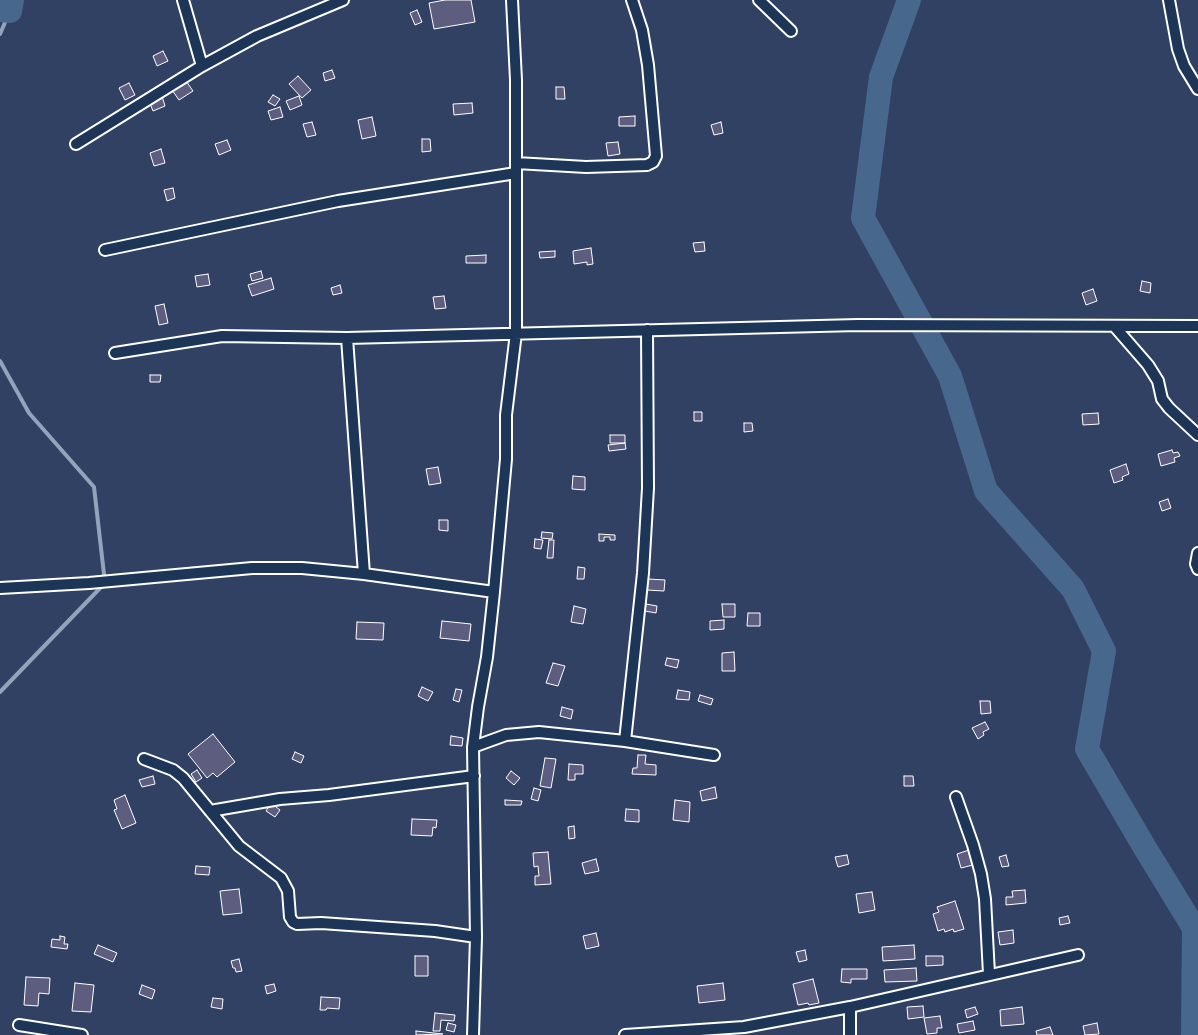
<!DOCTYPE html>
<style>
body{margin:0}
canvas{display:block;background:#304163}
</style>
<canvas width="1198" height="1035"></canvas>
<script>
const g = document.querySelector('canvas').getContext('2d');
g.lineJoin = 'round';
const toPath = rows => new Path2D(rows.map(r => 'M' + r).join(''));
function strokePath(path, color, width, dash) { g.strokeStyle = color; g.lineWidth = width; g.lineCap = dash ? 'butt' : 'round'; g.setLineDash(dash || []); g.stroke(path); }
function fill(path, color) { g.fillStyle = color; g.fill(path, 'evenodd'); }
const stream = toPath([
 [0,34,10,11],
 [0,361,29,413,94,487,105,583,0,692]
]);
const river = toPath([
 [909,0,881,77,863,218,950,376,986,491,1073,589,1104,651,1087,749,1145,848,1194,928,1193,1035],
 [0,10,10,11,12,0]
]);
const building = toPath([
 [445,0,471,0,475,22,434,29,429,3,445,0],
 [417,10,422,22,415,25,410,13,417,10],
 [163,51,168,61,157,66,153,56,163,51],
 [332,70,335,78,325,81,323,73,332,70],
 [298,76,311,90,302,98,289,84,298,76],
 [186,81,193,91,179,100,172,90,186,81],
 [129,83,135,95,125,100,119,88,129,83],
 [556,87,564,87,565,99,556,99,556,87],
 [273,95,280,99,275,106,268,102,273,95],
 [162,96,165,106,153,111,149,101,162,96],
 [299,96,302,105,290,110,286,101,299,96],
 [472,103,473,113,454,115,453,104,472,103],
 [280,107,283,117,271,120,268,111,280,107],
 [635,116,635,126,619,126,619,117,635,116],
 [372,117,376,136,362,139,358,120,372,117],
 [312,122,316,135,307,137,303,124,312,122],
 [721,122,723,133,714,135,711,125,721,122],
 [422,139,430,139,431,151,422,152,422,139],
 [227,140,231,150,219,155,215,144,227,140],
 [618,142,620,154,608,156,606,143,618,142],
 [161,149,165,163,154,166,150,153,161,149],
 [173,188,175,198,167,201,164,190,173,188],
 [704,242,705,251,695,252,693,243,704,242],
 [591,248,593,264,587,265,587,262,574,264,573,251,591,248],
 [555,251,555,257,540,258,539,252,555,251],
 [486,255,486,263,466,263,466,256,486,255],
 [261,271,263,278,252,281,250,274,261,271],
 [208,274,210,285,197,287,195,276,208,274],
 [271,278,274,289,252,296,248,285,271,278],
 [1142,281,1151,283,1150,293,1140,291,1142,281],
 [340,285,342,293,333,295,331,288,340,285],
 [1093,289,1097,301,1086,305,1082,293,1093,289],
 [444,296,446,308,435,309,433,297,444,296],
 [164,304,168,323,159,325,155,306,164,304],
 [150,375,161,375,160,382,150,382,150,375],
 [694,412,702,412,702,421,694,421,694,412],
 [1098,413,1099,424,1083,425,1082,414,1098,413],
 [744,423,752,423,753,431,744,432,744,423],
 [610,435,625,435,625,443,610,443,610,435],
 [625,443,626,449,609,451,608,445,625,443],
 [1172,450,1173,453,1178,452,1180,456,1174,458,1175,462,1161,466,1158,454,1172,450],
 [1126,464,1129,474,1122,477,1123,480,1114,483,1110,470,1126,464],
 [438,467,441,483,429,485,426,469,438,467],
 [573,476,585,477,585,490,572,489,573,476],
 [1168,499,1171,508,1162,511,1159,502,1168,499],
 [439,520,448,520,448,531,439,530,439,520],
 [542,532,553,533,552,539,541,538,542,532],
 [599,534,615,535,615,540,610,540,610,537,604,537,604,541,599,541,599,534],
 [535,539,543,540,541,549,534,548,535,539],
 [549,540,554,540,553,558,547,558,549,540],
 [578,567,585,568,584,579,577,579,578,567],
 [648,579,665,580,664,591,647,590,648,579],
 [646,604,657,606,656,613,645,611,646,604],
 [722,604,735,604,735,617,723,617,722,604],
 [574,606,586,609,583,624,571,622,574,606],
 [748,613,760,613,760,626,747,626,748,613],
 [724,620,724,629,710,630,710,621,724,620],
 [442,621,471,624,469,641,440,638,442,621],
 [357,622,384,623,383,640,356,639,357,622],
 [734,652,735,671,722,671,722,653,734,652],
 [667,658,679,660,677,668,665,665,667,658],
 [553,663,565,666,558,686,546,683,553,663],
 [422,687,433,692,428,701,418,696,422,687],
 [456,689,462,690,459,702,453,700,456,689],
 [678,690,690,692,689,700,676,699,678,690],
 [700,695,713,699,711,705,698,701,700,695],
 [980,701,990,701,991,713,981,714,980,701],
 [562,707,573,710,571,719,560,716,562,707],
 [985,722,989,729,983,732,984,735,978,739,972,728,985,722],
 [213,734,235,762,217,777,213,773,207,778,188,754,213,734],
 [451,736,463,738,462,746,450,745,451,736],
 [295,752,304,756,301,763,292,759,295,752],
 [638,755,646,755,645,764,656,765,656,775,632,774,633,768,637,768,638,755],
 [545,758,556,759,551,788,540,786,545,758],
 [569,764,583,765,583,774,575,774,575,780,568,780,569,764],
 [197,770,202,778,196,782,191,774,197,770],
 [511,771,520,778,514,785,506,778,511,771],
 [153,776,155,784,142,787,139,780,153,776],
 [904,776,913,776,914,786,904,786,904,776],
 [715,787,717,798,702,801,700,791,715,787],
 [534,788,541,790,538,801,531,799,534,788],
 [125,795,136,823,122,829,114,810,117,809,114,800,125,795],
 [505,800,522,801,521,805,505,805,505,800],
 [675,800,690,802,689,822,673,820,675,800],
 [271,803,280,810,275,817,266,811,271,803],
 [626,809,639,810,639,822,625,821,626,809],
 [412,819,437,820,436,828,433,827,432,836,411,835,412,819],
 [574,826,575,838,569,839,568,827,574,826],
 [969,850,973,865,961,868,957,854,969,850],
 [548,852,551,884,535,885,535,876,539,876,538,866,534,867,533,853,548,852],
 [847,855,849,864,838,867,835,857,847,855],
 [1006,855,1009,866,1002,867,999,857,1006,855],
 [596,859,599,871,585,874,582,863,596,859],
 [196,866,210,867,209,875,195,874,196,866],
 [239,889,242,913,223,915,220,891,239,889],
 [1025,890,1026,903,1006,905,1006,897,1013,897,1012,891,1025,890],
 [872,892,875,910,859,913,856,894,872,892],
 [955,901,964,929,954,932,953,929,945,932,944,929,938,931,933,914,939,912,937,907,955,901],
 [1068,916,1070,923,1060,925,1059,918,1068,916],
 [1013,930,1014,943,1000,945,998,932,1013,930],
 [596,933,599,946,586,949,583,936,596,933],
 [60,936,65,937,64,944,68,944,67,949,51,947,52,939,60,940,60,936],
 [98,945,117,953,113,962,94,954,98,945],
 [914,945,915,959,883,961,882,947,914,945],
 [805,950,807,960,799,962,796,952,805,950],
 [415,956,428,956,428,976,415,976,415,956],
 [926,956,943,956,943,965,926,966,926,956],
 [239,959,242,971,236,972,235,968,233,968,231,961,239,959],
 [916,968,917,981,885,982,884,970,916,968],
 [842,969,867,969,867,979,851,979,851,983,841,982,842,969],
 [26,977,50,978,49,994,39,993,38,1006,24,1005,26,977],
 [813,979,819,1003,809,1005,808,1003,798,1005,793,984,813,979],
 [75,983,94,985,91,1012,72,1011,75,983],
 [723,983,725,1000,699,1003,697,986,723,983],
 [274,984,276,991,267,994,265,986,274,984],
 [142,985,155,990,152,999,139,994,142,985],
 [321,997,340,998,339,1009,327,1008,326,1010,320,1010,321,997],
 [213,998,223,999,222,1009,211,1007,213,998],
 [923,1006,924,1017,908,1019,907,1007,923,1006],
 [975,1007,978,1014,967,1018,965,1010,975,1007],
 [1022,1007,1024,1024,1001,1026,1000,1010,1022,1007],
 [435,1013,455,1015,454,1021,441,1020,440,1031,433,1031,435,1013],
 [940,1016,942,1028,937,1028,937,1033,927,1034,924,1018,940,1016],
 [973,1021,975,1030,959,1033,957,1024,973,1021],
 [448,1023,456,1025,454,1032,446,1030,448,1023],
 [1097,1023,1099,1034,1085,1035,1083,1026,1097,1023],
 [1050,1027,1053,1035,1037,1035,1036,1031,1050,1027],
 [416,1031,443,1034,416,1035,416,1031]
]);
const minor = toPath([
 [183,0,202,66],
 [759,0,791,31],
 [1169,0,1178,49,1184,66,1198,89],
 [76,144,202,66,257,36,343,0],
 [516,163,586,167,647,165,653,162,656,156,648,65,642,30,632,0],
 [105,250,338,201,516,173],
 [1115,327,1148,365,1158,381,1162,399,1169,408,1198,435],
 [347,338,364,574],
 [115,353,222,336,347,338,858,325,1198,326],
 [1198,553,1196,564,1198,569],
 [0,588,89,583,252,568,302,568,364,574,494,592],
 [625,741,643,573,648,488,647,330],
 [473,747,506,735,539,732,625,741,714,755],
 [144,759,173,770,183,778,239,846,281,878,288,891,290,917,293,922,297,924,321,923,435,931,476,937],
 [956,797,973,845,981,874,985,899,989,974],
 [210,811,280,799,329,795,474,776],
 [850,1007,850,1035],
 [19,1025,82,1035],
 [473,1035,476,937,473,747,478,707,487,657,494,592,506,459,506,415,516,333,516,80,512,0],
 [625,1035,744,1027,850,1007,1078,955]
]);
strokePath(stream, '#91a4bb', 4);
strokePath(river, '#48678d', 24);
fill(building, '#5d5d7f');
strokePath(building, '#fff', 1);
strokePath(minor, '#fff', 14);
strokePath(minor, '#1d3557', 10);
</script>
